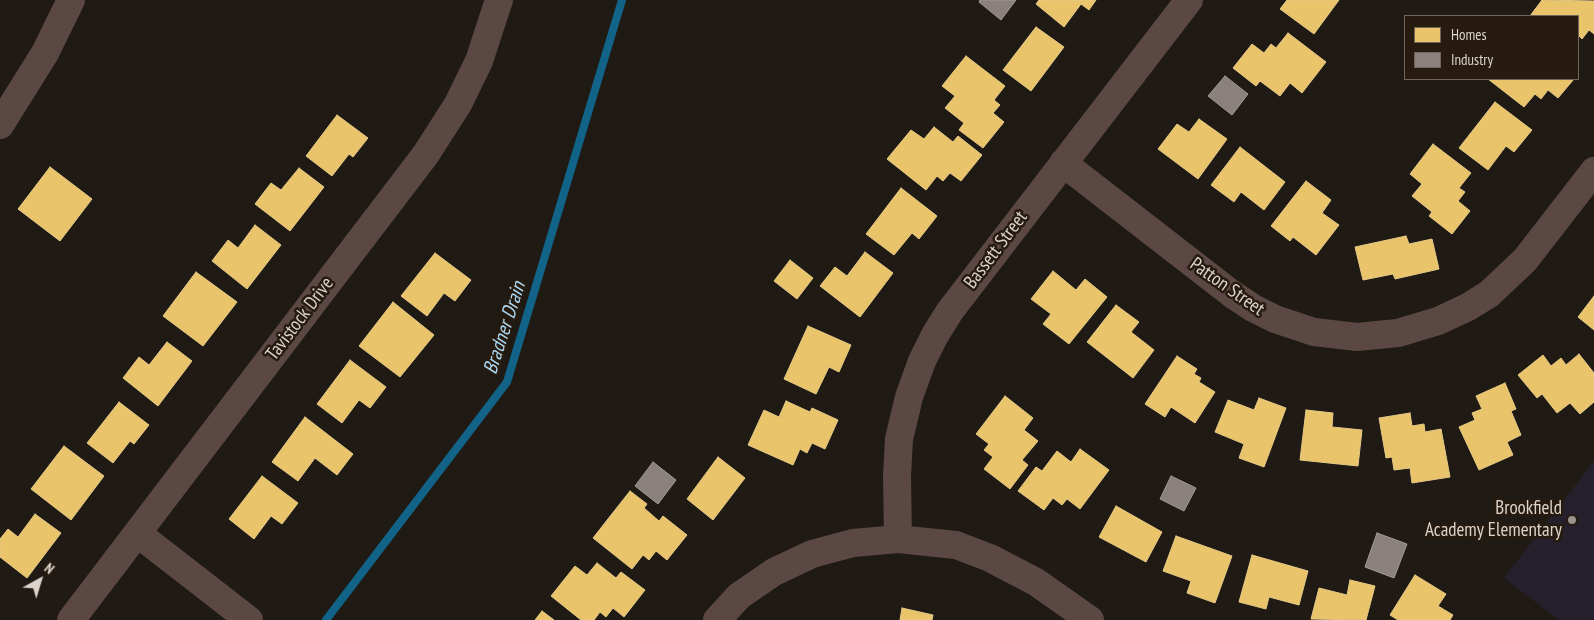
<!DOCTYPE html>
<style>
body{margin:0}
#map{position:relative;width:1594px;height:620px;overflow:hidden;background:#201a14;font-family:"PT Sans Narrow",sans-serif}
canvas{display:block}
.legend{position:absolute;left:1404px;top:15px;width:175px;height:65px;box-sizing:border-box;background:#261b0e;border:1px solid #6f655a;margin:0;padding:6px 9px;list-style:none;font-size:15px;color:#dcd4cc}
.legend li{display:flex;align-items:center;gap:10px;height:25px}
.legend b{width:25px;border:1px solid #6f655a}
.north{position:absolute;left:15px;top:555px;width:50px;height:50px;-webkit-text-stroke:4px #261b0e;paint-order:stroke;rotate:39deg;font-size:14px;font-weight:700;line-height:20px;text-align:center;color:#dcd4cc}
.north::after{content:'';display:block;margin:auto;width:18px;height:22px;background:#dcd4cc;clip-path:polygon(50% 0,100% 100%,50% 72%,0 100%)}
</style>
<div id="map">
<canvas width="1594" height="620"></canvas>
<ul class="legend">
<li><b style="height:14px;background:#e9c46a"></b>Homes</li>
<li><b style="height:14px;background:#8a817c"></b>Industry</li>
</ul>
<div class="north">N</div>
</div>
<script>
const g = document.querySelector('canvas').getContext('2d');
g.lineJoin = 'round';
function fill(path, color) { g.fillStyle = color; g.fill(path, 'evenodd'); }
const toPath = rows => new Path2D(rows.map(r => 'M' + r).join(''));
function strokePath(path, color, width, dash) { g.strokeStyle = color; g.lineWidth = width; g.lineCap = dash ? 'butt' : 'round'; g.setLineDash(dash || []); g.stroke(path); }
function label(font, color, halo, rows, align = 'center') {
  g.font = font + ' "PT Sans Narrow",sans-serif'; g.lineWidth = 5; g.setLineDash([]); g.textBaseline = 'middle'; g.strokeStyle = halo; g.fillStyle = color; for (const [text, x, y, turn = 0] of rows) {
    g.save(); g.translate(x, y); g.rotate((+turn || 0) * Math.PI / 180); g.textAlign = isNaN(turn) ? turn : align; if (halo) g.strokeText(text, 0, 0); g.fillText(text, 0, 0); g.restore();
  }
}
const education = toPath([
 [1594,461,1594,620,1559,620,1504,578]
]);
const homes = toPath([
 [1039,0,1096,0,1089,10,1081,4,1064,27,1036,4,1039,0],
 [1287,0,1339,0,1314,34,1280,9,1287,0],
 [1542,0,1594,1,1594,34,1589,30,1582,39,1578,35,1578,16,1530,16,1542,0],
 [1036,27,1064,47,1031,91,1003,70,1036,27],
 [1288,33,1326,62,1302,93,1290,83,1280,96,1260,81,1256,86,1233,68,1252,44,1264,53,1271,44,1276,48,1288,33],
 [966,56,1005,86,994,100,1000,105,993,113,1004,122,983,148,959,130,964,123,945,108,955,96,942,86,966,56],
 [1488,79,1574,79,1558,98,1548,90,1541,99,1535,94,1524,107,1488,79],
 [1495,102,1532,130,1514,152,1506,146,1488,170,1459,148,1495,102],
 [337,115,368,138,353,157,349,154,332,176,306,156,337,115],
 [1199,119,1227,139,1198,179,1158,149,1177,124,1189,132,1199,119],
 [934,127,953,142,958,136,982,155,961,181,950,173,943,181,937,176,926,190,887,159,911,130,924,139,934,127],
 [1433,144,1471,173,1459,188,1465,192,1458,201,1470,211,1452,234,1429,216,1432,212,1412,196,1422,184,1410,174,1433,144],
 [1240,147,1285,182,1264,210,1241,192,1234,202,1211,185,1240,147],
 [50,167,92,199,60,241,18,209,50,167],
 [299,168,324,187,290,231,255,204,271,183,281,190,299,168],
 [1306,181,1331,200,1322,213,1339,225,1316,255,1293,237,1290,241,1271,226,1306,181],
 [901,188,937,216,919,239,912,233,894,255,866,234,901,188],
 [255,225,281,245,247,289,212,261,228,240,238,248,255,225],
 [1406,236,1409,244,1432,239,1439,269,1395,279,1393,274,1363,280,1355,247,1406,236],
 [865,252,893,273,860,317,820,286,835,267,847,276,865,252],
 [435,253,471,280,455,301,444,293,427,316,401,296,435,253],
 [790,260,813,278,797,299,774,281,790,260],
 [1053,271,1076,290,1085,279,1107,297,1069,344,1043,324,1051,314,1031,299,1053,271],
 [196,272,237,302,203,346,163,316,196,272],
 [1594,296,1594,330,1578,317,1594,296],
 [393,302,434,335,400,377,359,346,393,302],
 [1116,305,1139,322,1131,332,1154,350,1133,378,1087,342,1116,305],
 [808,326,851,345,839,372,829,367,816,394,784,379,808,326],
 [167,342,192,361,158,406,123,378,139,357,149,365,167,342],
 [1579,354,1594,373,1594,402,1580,414,1570,403,1557,413,1542,394,1537,398,1518,375,1543,355,1551,366,1561,358,1566,365,1579,354],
 [1177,356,1197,369,1194,374,1201,378,1199,382,1215,392,1195,423,1171,407,1165,417,1145,404,1177,356],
 [350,360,386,387,370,408,359,400,342,423,317,404,350,360],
 [1505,383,1516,409,1511,411,1521,435,1507,442,1513,455,1479,470,1459,427,1475,420,1472,413,1482,409,1476,396,1505,383],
 [1005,396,1033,418,1024,430,1038,441,1022,460,1028,465,1010,489,984,469,993,457,984,450,989,444,976,434,1005,396],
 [1259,398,1286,408,1264,467,1239,458,1244,444,1215,432,1228,400,1254,410,1259,398],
 [786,401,810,412,812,408,838,420,825,449,812,443,807,453,800,449,793,465,748,445,764,410,779,417,786,401],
 [119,402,149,425,134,444,130,441,113,463,87,443,119,402],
 [1306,410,1333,413,1332,427,1362,430,1358,466,1300,460,1306,410],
 [1410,413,1412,426,1424,424,1425,432,1441,429,1450,477,1412,483,1410,468,1394,470,1392,457,1386,458,1379,418,1410,413],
 [305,417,353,454,337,475,315,458,298,481,272,462,305,417],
 [64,446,104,476,71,520,31,489,64,446],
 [1080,449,1109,470,1080,509,1067,499,1062,505,1053,498,1044,510,1018,491,1036,467,1042,471,1057,451,1071,462,1080,449],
 [718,457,745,478,713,520,687,499,718,457],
 [262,476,298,503,282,524,271,516,254,539,229,519,262,476],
 [630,491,647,504,644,508,659,521,663,516,687,535,667,560,656,551,649,560,643,555,632,569,593,538,630,491],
 [1116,506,1162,532,1146,562,1099,537,1116,506],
 [35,514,61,533,27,578,0,557,0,539,8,529,18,537,35,514],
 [1176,536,1232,556,1215,603,1187,593,1191,581,1163,571,1176,536],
 [1252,555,1308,571,1299,605,1269,597,1266,609,1239,602,1252,555],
 [597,563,616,578,621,572,645,590,624,617,613,608,606,617,600,612,594,620,581,620,551,596,575,566,587,575,597,563],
 [1415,575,1446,594,1438,606,1453,615,1450,620,1398,620,1390,615,1415,575],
 [1350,580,1375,586,1366,620,1311,619,1319,588,1347,595,1350,580],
 [902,608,933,615,932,620,900,620,902,608],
 [542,611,554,620,535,620,542,611]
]);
const industry = toPath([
 [980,0,1016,0,1001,20,979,2,980,0],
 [1225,76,1248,94,1232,115,1208,96,1225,76],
 [653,462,676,480,658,504,635,486,653,462],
 [1171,476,1196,488,1184,511,1160,499,1171,476],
 [1377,533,1407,544,1394,578,1365,567,1377,533]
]);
const stream = toPath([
 [326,620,507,382,622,0]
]);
const minor = toPath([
 [0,125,45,53,71,0],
 [1063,163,1232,294,1253,308,1275,319,1314,332,1357,337,1398,333,1438,321,1468,307,1489,294,1525,260,1594,171],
 [137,533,249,620],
 [898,539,897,476,899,439,909,397,922,361,935,335,950,311,1189,0],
 [71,620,426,154,458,104,479,61,499,0],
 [717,620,739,596,774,572,812,554,853,543,898,539,956,545,990,558,1036,582,1090,620]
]);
const markers = [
 [1572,520,5,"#9a938c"]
];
const streetNames = [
 ["Bassett Street",996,250,-53],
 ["Patton Street",1227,287,35],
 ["Tavistock Drive",300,319,-53]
];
const poiNames = [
 ["Brookfield",1562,509],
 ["Academy Elementary",1562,531]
];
const waterNames = [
 ["Bradner Drain",505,328,-72]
];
fill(education, '#26202d');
fill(homes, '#e9c46a');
strokePath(homes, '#e5c987', 1);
fill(industry, '#8a817c');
strokePath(industry, '#a39a94', 1);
strokePath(stream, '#126388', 8);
strokePath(minor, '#5b4845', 28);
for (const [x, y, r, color] of markers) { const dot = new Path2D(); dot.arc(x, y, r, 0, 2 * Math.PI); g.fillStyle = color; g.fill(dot); strokePath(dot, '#261b0e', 2); }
label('19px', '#dcd4cc', '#261b0e', streetNames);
label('19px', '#dcd4cc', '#261b0e', poiNames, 'right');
label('italic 20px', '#acdaf7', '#261b0e', waterNames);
</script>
